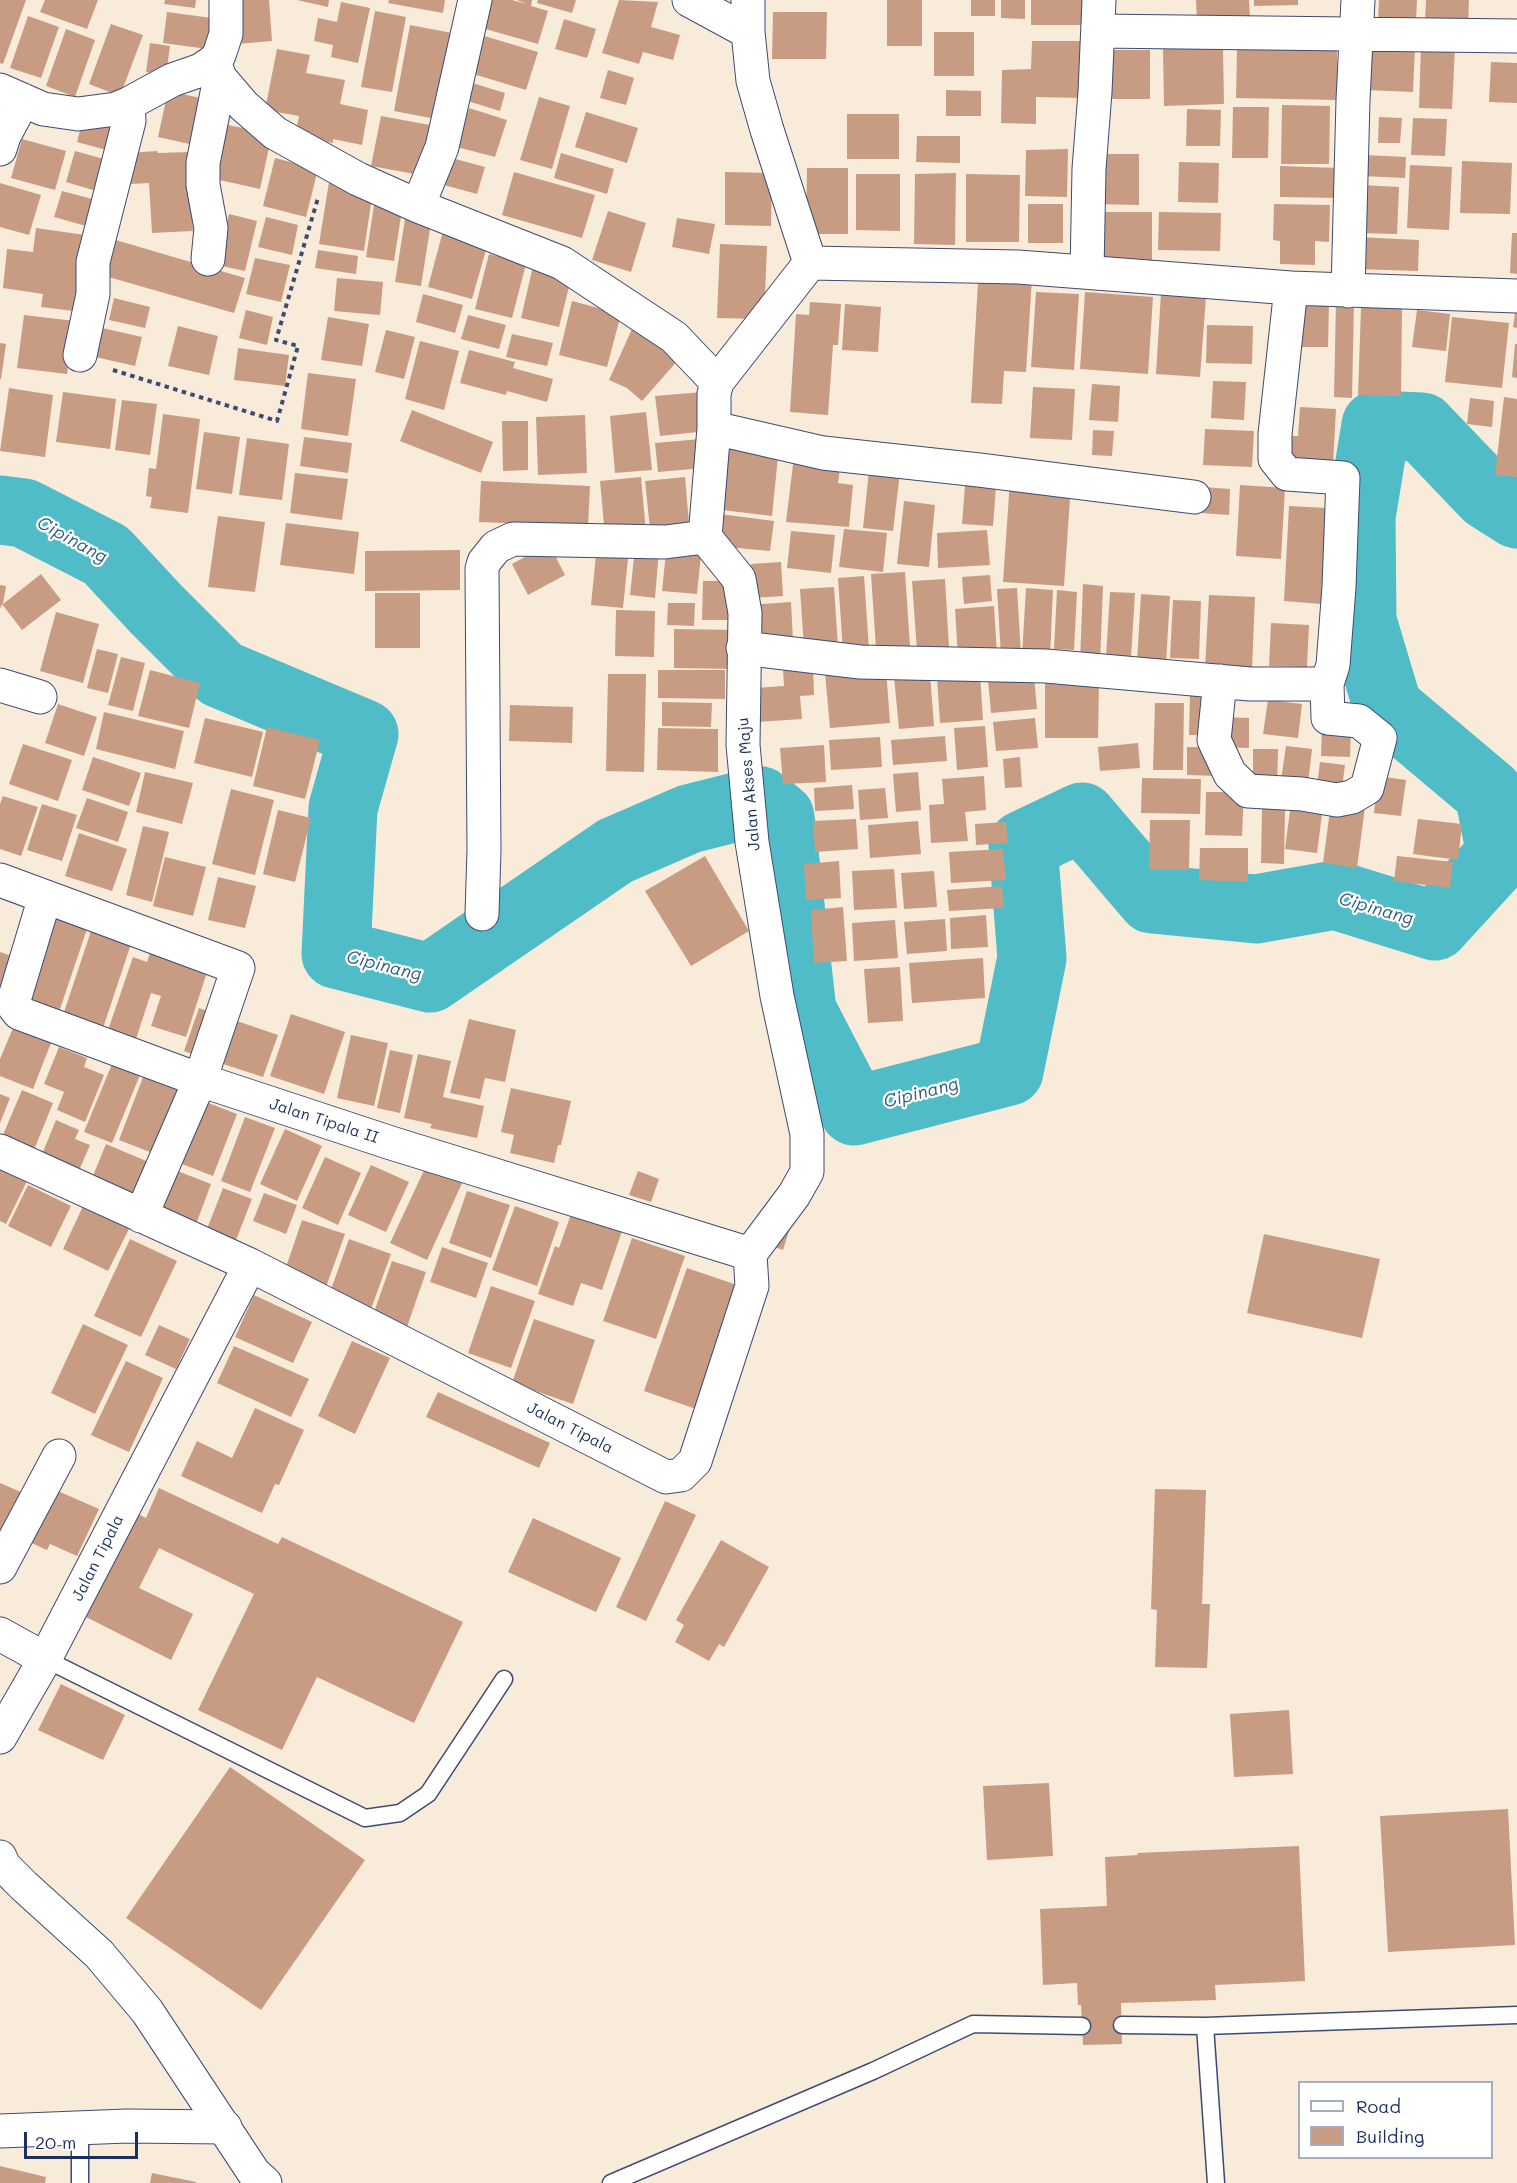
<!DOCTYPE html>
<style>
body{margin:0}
#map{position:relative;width:1517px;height:2183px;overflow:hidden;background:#f9ebda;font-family:Mali,sans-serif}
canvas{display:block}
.legend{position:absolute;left:1298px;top:2081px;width:195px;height:78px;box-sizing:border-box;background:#fff;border:2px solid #a4acbf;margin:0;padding:8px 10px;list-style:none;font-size:18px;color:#1b2f5e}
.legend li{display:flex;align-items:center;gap:12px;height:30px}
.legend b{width:30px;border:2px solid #a4acbf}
.scale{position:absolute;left:24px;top:2132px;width:114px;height:27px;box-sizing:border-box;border:3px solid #1b2f5e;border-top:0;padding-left:8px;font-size:18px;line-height:21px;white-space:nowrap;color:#1b2f5e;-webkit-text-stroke:4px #fff;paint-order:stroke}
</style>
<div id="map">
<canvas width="1517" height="2183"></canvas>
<ul class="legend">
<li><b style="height:8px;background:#fff"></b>Road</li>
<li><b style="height:16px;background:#c89c82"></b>Building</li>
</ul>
<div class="scale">20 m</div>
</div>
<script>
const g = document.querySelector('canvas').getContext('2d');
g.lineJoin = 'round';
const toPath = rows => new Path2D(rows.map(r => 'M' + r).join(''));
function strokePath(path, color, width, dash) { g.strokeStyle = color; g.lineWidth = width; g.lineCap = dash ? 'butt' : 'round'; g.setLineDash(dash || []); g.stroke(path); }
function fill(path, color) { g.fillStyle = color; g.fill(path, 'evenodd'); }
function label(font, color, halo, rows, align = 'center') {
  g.font = font + ' Mali,sans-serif'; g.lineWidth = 4.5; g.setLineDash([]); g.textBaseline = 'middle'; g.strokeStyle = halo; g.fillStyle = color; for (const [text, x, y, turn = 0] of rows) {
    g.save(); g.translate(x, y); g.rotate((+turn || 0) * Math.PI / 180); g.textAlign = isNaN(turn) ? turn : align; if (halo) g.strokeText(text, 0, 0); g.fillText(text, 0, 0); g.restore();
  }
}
const river = toPath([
 [0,510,24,513,106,555,155,608,221,674,364,734,343,808,336,954,430,978,615,851,689,819,760,801,780,817,802,1011,854,1111,1009,1071,1032,958,1023,845,1082,817,1152,899,1256,909,1335,895,1435,926,1501,854,1489,793,1388,708,1362,621,1361,517,1376,425,1422,427,1487,495,1517,514]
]);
const building = toPath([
 [0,0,26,0,3,64,0,63],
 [45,0,98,0,87,29,40,12],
 [165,0,196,0,195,8,164,4],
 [233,0,269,0,272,41,237,44],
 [297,0,329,0,328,7],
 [389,0,445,0,443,13,388,3],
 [490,0,512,0,526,4,517,0,532,0,531,6,548,11,538,44,482,28],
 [538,0,576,0,572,13,537,3],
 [619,0,658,2,651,27,680,35,673,60,643,52,639,64,602,53],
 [887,0,922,0,922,46,887,46],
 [971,0,995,0,995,16,971,16],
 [1001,0,1025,0,1025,19,1001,18],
 [1031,0,1086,0,1086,25,1031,25],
 [1196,0,1249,0,1250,20,1197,21],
 [1254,0,1298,0,1298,5,1254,6],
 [1379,0,1417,0,1416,21,1378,20],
 [1426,0,1469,0,1468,24,1425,22],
 [341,2,370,8,358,63,331,57,333,45,314,41,318,18,337,22],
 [375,11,406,17,392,92,361,87],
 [167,12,219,19,215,50,163,43],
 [773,12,827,12,826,59,772,59],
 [28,16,59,27,41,78,10,68],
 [564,19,596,29,587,58,555,49],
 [111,24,143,35,120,96,89,84],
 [410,25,452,33,436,119,394,111],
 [66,29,95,40,75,97,46,86],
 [934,32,974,32,974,76,934,76],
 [481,35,538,52,526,90,470,73],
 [1032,41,1083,41,1082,98,1036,97,1036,124,1001,123,1002,70,1031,69],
 [150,43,170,46,166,75,146,72],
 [1421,45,1455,47,1452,109,1419,108],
 [1367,46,1415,48,1413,92,1365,90],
 [1223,48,1224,104,1164,106,1163,49],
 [277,49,310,55,306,73,345,80,340,104,368,110,362,145,333,139,333,143,295,136,299,116,265,110],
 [1237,49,1337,51,1337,100,1236,98],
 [1110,50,1150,50,1150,99,1109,99],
 [1491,62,1517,63,1517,103,1489,102],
 [608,70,634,78,626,105,600,98],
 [466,81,505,93,500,111,461,99],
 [946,90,981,91,981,116,946,116],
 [168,91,205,99,194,145,158,137],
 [539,97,570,106,552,169,520,160],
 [1282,105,1330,106,1329,164,1281,164],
 [1233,107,1269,107,1268,158,1232,158],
 [469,108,507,120,495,157,457,147],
 [1187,109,1221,110,1220,146,1186,146],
 [586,112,638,128,627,163,575,147],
 [847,114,899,114,899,159,847,159],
 [84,115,117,124,110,151,77,142],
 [381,116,430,125,420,175,371,166],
 [1379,117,1402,118,1400,143,1378,143],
 [1413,118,1447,119,1445,156,1411,155],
 [228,125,272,134,260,189,215,179],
 [917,136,960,136,960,163,916,162],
 [22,139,66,151,55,190,11,178],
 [1068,149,1067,197,1025,196,1026,150],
 [75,151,111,161,103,193,66,182],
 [157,151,158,153,189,152,193,231,152,233,149,183,130,184,129,153],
 [561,153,614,169,607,194,554,178],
 [1093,154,1139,154,1139,205,1092,204],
 [1364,155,1406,157,1405,178,1363,176],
 [275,158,318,169,306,217,263,206],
 [452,158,485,167,477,194,444,185],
 [1462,161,1512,163,1510,214,1460,213],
 [1179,162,1219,163,1218,203,1178,202],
 [1410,165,1452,167,1449,230,1407,228],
 [1280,166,1340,168,1340,198,1280,197],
 [807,168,848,168,848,234,806,234],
 [514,172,595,195,582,238,502,215],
 [725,172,772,173,771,226,725,225],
 [956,173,955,245,914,244,915,174],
 [856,174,900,174,900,231,856,230],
 [966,174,1020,175,1019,242,966,242],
 [329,182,373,190,364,251,319,244],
 [0,183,41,195,29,235,0,227],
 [1361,185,1399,187,1397,234,1359,233],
 [62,191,100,201,93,228,54,217],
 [375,199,403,203,394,261,366,257],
 [1028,204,1063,204,1063,243,1028,243],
 [1274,204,1330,205,1329,242,1315,241,1315,265,1280,264,1280,241,1273,240],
 [608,211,646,223,631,272,592,260],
 [1099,212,1152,212,1152,260,1098,260],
 [1159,212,1221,213,1220,251,1158,250],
 [406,213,432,216,421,286,395,282],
 [229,214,257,221,245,271,217,265],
 [266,217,298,225,292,255,258,247],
 [677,218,715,224,709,254,672,247],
 [36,228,85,235,82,312,41,307,43,294,3,288,7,249,33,252],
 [443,231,488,243,472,299,428,287],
 [1512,233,1517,233,1517,274,1510,273],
 [1358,237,1419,240,1418,271,1356,269],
 [109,238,245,278,234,313,98,274],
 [720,244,767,246,764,319,717,318],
 [318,250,358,256,356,274,315,268],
 [489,254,526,264,512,318,475,309],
 [255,258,290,265,281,302,246,294],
 [534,262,573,271,559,327,521,318],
 [1003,277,1032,279,1026,372,1004,371,1002,404,971,403,978,282,1003,284],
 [337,278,383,282,380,315,334,311],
 [1036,292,1079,294,1074,370,1031,367],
 [1085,292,1153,297,1148,374,1080,369],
 [1161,293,1206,297,1200,377,1156,374],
 [423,294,463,305,455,333,416,322],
 [114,298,150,307,145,328,109,320],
 [572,301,621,314,607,367,559,355],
 [810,302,841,304,838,345,833,345,828,415,790,412,796,314,809,315],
 [1303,302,1329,303,1328,347,1302,347],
 [1336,302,1354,302,1352,398,1334,397],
 [845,304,881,307,878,352,842,350],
 [1516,307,1517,307,1517,328,1513,327],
 [1361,308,1402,308,1401,396,1358,395],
 [246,310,273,317,267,345,239,338],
 [1417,310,1450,314,1446,351,1412,347],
 [24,315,75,321,67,374,17,368],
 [468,315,506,325,499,349,461,339],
 [328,317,369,324,362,366,321,360],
 [1452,317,1509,323,1502,388,1445,382],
 [636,320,686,351,642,401,627,388,609,380],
 [1207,325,1253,326,1252,364,1206,363],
 [178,326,218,336,209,375,168,366],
 [98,327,142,337,135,366,91,356],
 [386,330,415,337,404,379,375,372],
 [512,334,553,343,547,366,506,357],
 [420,341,459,351,444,410,405,399],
 [0,343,6,344,1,379,0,379],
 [1515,344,1517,344,1517,378,1512,377],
 [238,348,289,355,285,386,234,380],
 [469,350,515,362,513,368,553,379,547,402,507,391,506,395,460,383],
 [308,373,356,379,348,436,301,429],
 [1213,381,1246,382,1244,420,1211,418],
 [1092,384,1120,386,1118,422,1089,420],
 [1033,387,1075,389,1072,440,1030,438],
 [9,388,53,395,45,457,0,451],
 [63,392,116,399,110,449,56,442],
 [703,392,707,431,660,436,655,396],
 [1504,397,1517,399,1517,477,1495,475],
 [1470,398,1494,401,1492,427,1467,424],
 [122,400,157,404,150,455,115,450],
 [1300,407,1336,409,1333,465,1283,460,1284,436,1298,436],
 [412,410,493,442,481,473,400,441],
 [646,412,652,470,615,473,610,416],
 [163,414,200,419,188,513,150,508,152,497,146,496,149,468,156,469],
 [585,415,587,473,538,475,536,417],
 [502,421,528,421,528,470,503,471],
 [1205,429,1254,431,1252,467,1203,465],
 [1093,430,1114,431,1112,456,1092,455],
 [204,432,240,437,232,494,196,489],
 [304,437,352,443,348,473,300,466],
 [247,438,289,444,282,500,239,495],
 [701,439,703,468,658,472,655,443],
 [730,442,779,447,772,516,722,510],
 [794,456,841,461,838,483,853,485,849,527,786,522],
 [870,461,901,464,893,531,863,528],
 [295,473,348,479,342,520,290,513],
 [641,477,646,532,605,536,600,481],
 [685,477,690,535,651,538,645,481],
 [1010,480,1071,484,1064,586,1003,582],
 [481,481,590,486,588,526,479,522],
 [965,485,996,487,993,526,962,524],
 [1240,485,1285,488,1281,559,1236,556],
 [1202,487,1230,489,1229,515,1201,513],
 [904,501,935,505,929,567,897,564],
 [1289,506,1327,508,1321,604,1284,601],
 [720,514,774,521,770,551,716,546],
 [218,516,265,522,255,592,208,587],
 [286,523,359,532,354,574,280,565],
 [844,529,887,533,883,572,839,567],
 [987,530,990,565,938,568,937,533],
 [791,531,835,535,831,573,787,568],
 [549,544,565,575,528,595,512,564],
 [597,545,629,549,623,608,591,605],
 [635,548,659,550,655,598,630,595],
 [460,550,460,590,365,591,365,551],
 [666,552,701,555,697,594,662,591],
 [781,562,783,596,753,598,751,564],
 [905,572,910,646,876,649,871,574],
 [41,574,61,600,22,630,2,604,0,609,0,585,6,586,3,604],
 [990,575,992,601,964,604,962,577],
 [864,576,869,650,843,652,838,578],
 [945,579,949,648,917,651,912,581],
 [703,581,738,581,737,620,702,620],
 [1083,584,1103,586,1100,664,1080,662],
 [834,587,838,646,804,648,800,589],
 [1017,588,1021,655,1001,656,997,589],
 [1026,588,1053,590,1050,656,1022,655],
 [1057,590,1077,592,1074,650,1054,649],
 [1110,592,1135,593,1131,658,1106,657],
 [375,593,420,593,420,648,375,648],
 [1141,594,1170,596,1166,663,1137,662],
 [1209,595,1255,597,1252,670,1205,668],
 [1173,600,1201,601,1199,659,1170,658],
 [791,602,793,641,750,643,748,605],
 [668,603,695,603,694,626,667,625],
 [994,606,997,654,958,657,955,609],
 [616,610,655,611,654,657,615,656],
 [56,612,99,624,83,683,40,671],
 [1271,623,1309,625,1307,667,1269,666],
 [674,629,737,630,737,669,674,668],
 [97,649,118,654,108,693,87,688],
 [121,657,145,663,133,711,108,705],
 [813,668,814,695,800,696,802,719,757,722,755,688,784,686,783,670],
 [886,668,890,723,830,728,825,673],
 [150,670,200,683,189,728,138,716],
 [658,670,725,670,725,699,658,698],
 [608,674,646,674,644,772,606,771],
 [930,674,934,726,899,729,894,677],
 [980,674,983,720,940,723,937,678],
 [1034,677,1037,709,991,713,988,680],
 [1045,683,1099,683,1098,738,1045,738],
 [1190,692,1209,692,1208,735,1189,735],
 [1268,700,1302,704,1298,738,1263,734],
 [662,702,712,703,711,727,662,726],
 [1155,703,1184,703,1183,770,1153,770],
 [58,704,97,717,84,756,45,743],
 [510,705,573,707,572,743,509,741],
 [104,712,184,731,175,769,96,749],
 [1221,717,1249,718,1249,748,1221,747],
 [205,718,263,732,252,777,194,763],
 [1035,718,1038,748,996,751,993,722],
 [1322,725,1351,727,1350,757,1321,756],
 [985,726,988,767,957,770,954,728],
 [267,727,320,740,305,799,253,786],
 [658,728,718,729,718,772,657,770],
 [945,736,947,761,893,765,891,740],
 [880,737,882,767,831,770,829,740],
 [1138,743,1140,768,1100,771,1098,747],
 [23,744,72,760,58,801,9,784],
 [824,745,826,782,783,784,780,748],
 [1286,746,1312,749,1308,783,1281,780],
 [1187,747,1217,747,1217,776,1187,775],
 [1253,749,1278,749,1277,789,1253,789],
 [93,757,141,773,129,806,82,790],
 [1020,757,1022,787,1005,788,1003,759],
 [1320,762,1345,765,1341,796,1316,794],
 [145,772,193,783,182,824,136,812],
 [918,772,921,810,896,812,893,774],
 [984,776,986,810,965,812,968,841,931,843,929,805,944,804,942,779],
 [1378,776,1406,780,1401,816,1374,813],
 [1142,778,1201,779,1200,814,1141,813],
 [852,785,854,809,815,811,814,788],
 [885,788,888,818,860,820,858,790],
 [231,789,274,800,255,875,212,864],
 [1206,792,1244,792,1242,836,1205,835],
 [1292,795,1324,799,1317,853,1285,849],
 [3,796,38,807,21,856,0,849,0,804],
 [87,798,128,812,118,842,76,828],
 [1331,803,1365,807,1357,868,1323,863],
 [42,804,77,815,62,861,27,850],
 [1262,808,1285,809,1284,864,1261,863],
 [278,810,311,818,295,882,263,874],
 [856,819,858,849,815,852,813,821],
 [1418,819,1462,824,1458,860,1413,854],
 [1150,820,1190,820,1189,870,1149,870],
 [918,821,921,854,870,858,868,825],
 [1006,822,1008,843,976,845,975,824],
 [143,826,169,832,152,902,126,895],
 [79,833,127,849,112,891,65,876],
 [1200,848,1248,848,1248,882,1199,880],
 [1003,849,1006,880,951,883,949,852],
 [705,856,749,931,691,966,645,891],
 [1397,856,1453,862,1450,888,1394,881],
 [165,857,206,867,193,916,153,906],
 [839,861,841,898,806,900,804,864],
 [894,869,897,908,854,910,852,871],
 [934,871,937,907,904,909,901,873],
 [218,877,256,886,245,928,208,920],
 [1002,886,1004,908,949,911,947,890],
 [843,907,847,961,814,963,811,910],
 [54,914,88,926,57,1018,24,1007],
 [986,915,988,947,951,949,950,918],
 [945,919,947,951,907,954,904,922],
 [895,920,898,958,854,961,852,923],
 [92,928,132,941,100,1037,60,1024],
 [0,952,23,960,0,1009],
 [150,953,208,969,186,1037,151,1026,161,996,151,993,134,1045,106,1036,133,957,147,962],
 [983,958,985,998,912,1003,909,963],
 [900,967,903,1021,868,1023,864,969],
 [199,1008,220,1016,205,1059,184,1051],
 [291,1014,345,1032,324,1094,270,1076],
 [469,1019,516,1030,505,1082,485,1078,480,1099,450,1093],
 [234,1020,278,1035,263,1077,220,1063],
 [13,1028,51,1043,33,1089,0,1076,0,1059],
 [351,1035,388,1043,374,1106,337,1098],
 [59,1047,87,1058,84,1067,104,1075,85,1122,57,1110,64,1092,44,1084],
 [390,1050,413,1055,400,1113,377,1108],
 [418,1054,451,1061,443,1097,484,1106,477,1138,430,1128,432,1124,404,1118],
 [112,1064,140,1075,112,1143,84,1132],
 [145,1072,186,1088,160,1156,119,1140],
 [511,1088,571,1101,561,1145,558,1145,554,1163,510,1153,514,1135,501,1132],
 [22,1090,53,1103,32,1155,0,1142],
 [0,1094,10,1098,0,1123],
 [206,1102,237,1114,213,1176,182,1164],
 [245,1117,275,1128,250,1192,221,1181],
 [56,1120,79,1130,75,1139,90,1145,77,1175,38,1164],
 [285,1129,322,1146,297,1201,260,1184],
 [106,1144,151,1163,136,1201,90,1183],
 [325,1157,361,1173,338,1225,302,1208],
 [0,1163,29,1177,6,1224,0,1221],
 [427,1164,463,1181,427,1260,390,1243],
 [371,1165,409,1182,386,1232,348,1215],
 [175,1170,211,1184,195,1227,159,1213],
 [638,1171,659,1179,651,1202,629,1195],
 [28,1185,71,1206,51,1247,8,1226],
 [223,1188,252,1199,236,1240,207,1229],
 [467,1191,510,1205,491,1258,449,1243],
 [264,1193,297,1205,286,1234,253,1221],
 [84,1204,130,1227,108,1271,63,1249],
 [515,1206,559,1222,537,1286,492,1270],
 [571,1214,622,1231,602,1290,581,1283,573,1306,538,1294,555,1246,559,1248],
 [302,1220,345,1234,326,1287,284,1273],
 [773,1222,790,1228,783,1250,766,1244],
 [1264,1234,1380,1259,1362,1338,1247,1313],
 [632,1238,685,1256,656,1339,603,1321],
 [130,1239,177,1261,141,1337,94,1316],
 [349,1239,391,1254,371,1309,329,1295],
 [442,1247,488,1263,476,1298,430,1282],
 [392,1261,426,1272,407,1327,373,1315],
 [687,1268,743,1287,699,1410,644,1391],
 [491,1286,535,1301,511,1368,468,1353],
 [254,1295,312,1322,293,1363,235,1337],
 [534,1319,595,1340,573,1404,512,1383],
 [83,1324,128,1345,95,1414,51,1393],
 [159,1325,190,1339,176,1369,145,1355],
 [352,1341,390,1358,355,1434,318,1416],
 [234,1346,309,1379,291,1417,217,1383],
 [126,1361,163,1378,129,1452,91,1435],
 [438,1392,550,1443,539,1468,426,1417],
 [255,1408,304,1430,279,1485,275,1484,262,1513,181,1476,197,1441,232,1458],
 [0,1483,23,1493,0,1542],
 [159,1488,278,1544,282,1537,463,1622,414,1723,317,1677,282,1750,198,1710,254,1594,159,1548,139,1588,193,1614,171,1660,86,1617,136,1513,146,1518],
 [1155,1489,1206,1490,1202,1604,1210,1604,1207,1668,1155,1667,1157,1610,1151,1609],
 [58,1491,99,1509,77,1556,50,1544,47,1550,25,1540],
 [665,1501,696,1515,646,1621,616,1607],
 [533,1518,621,1558,596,1612,508,1572],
 [721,1540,769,1567,724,1647,719,1644,709,1661,675,1642,684,1625,676,1620],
 [61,1684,125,1715,103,1760,38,1730],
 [1289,1710,1293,1774,1234,1777,1230,1714],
 [230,1767,365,1860,261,2010,126,1918],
 [1049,1783,1053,1856,987,1860,983,1786],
 [1508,1809,1515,1945,1388,1952,1380,1816],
 [1299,1846,1305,1981,1215,1985,1216,2000,1121,2003,1122,2044,1083,2045,1081,2005,1078,2005,1077,1983,1043,1985,1040,1909,1107,1906,1105,1857,1138,1855,1137,1853],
 [0,2166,46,2177,45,2183,0,2183],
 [152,2173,196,2182,196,2183,150,2183]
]);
const path = toPath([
 [113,370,277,421,298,346,276,340,318,198]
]);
const service = toPath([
 [45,1659,365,1818,400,1813,428,1794,504,1679],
 [1122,2025,1205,2026,1517,2015],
 [1205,2026,1216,2183],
 [80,2128,80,2183],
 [611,2183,873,2071,973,2024,1082,2026]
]);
const minor = toPath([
 [689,0,748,32],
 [748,0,748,32,753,81,767,130,810,263],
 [1098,31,1517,36],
 [214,61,220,78,244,106,275,133,358,179,418,206,562,263,674,337,717,382],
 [0,90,43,109,78,114,116,109,128,104,172,80,201,70,214,61,219,55,226,34,226,0],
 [0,149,4,136,23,100],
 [418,206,442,147,475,0],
 [208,259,211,228,203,185,203,163,220,78],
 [810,263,1018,267,1291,288,1517,296],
 [1087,272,1089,169,1095,92,1099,0],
 [1348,291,1353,100,1358,0],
 [80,355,93,294,93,262,129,121,128,104],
 [714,428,823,453,979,470,1194,497],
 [743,648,860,662,1046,666,1250,684,1327,684],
 [1220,681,1214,740,1230,774,1248,791,1302,794,1337,800,1352,797,1367,788,1380,738,1359,721,1328,718,1327,684,1333,665,1339,587,1343,478,1287,474,1275,459,1275,434,1291,288],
 [0,685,40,697],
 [0,880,238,968,200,1080,141,1216],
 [45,897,14,1000,15,1008,19,1013,200,1080,391,1143,750,1254],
 [482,914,484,850,482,569,484,562,496,547,513,539,665,542,705,537],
 [0,1151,250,1265,666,1477,681,1475,695,1461,752,1286,750,1254],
 [750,1254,794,1195,807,1172,807,1134,777,996,752,842,743,745,745,613,739,579,705,537,714,428,714,394,717,382,810,263],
 [0,1567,59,1456],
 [45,1659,250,1265],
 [0,2131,127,2126,225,2127]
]);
const tertiary = toPath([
 [0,1634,45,1659,0,1737],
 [0,1857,4,1866,24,1886,99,1954,147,2011,254,2173,265,2183]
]);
const streetNames = [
 ["Jalan Akses Maju",749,784,-95],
 ["Jalan Tipala II",324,1121,18],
 ["Jalan Tipala",570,1428,27],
 ["Jalan Tipala",98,1558,-63]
];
const waterNames = [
 ["Cipinang",72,540,29],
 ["Cipinang",1376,909,16],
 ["Cipinang",384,966,14],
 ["Cipinang",921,1093,-14]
];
strokePath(river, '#4fbcc8', 69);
fill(building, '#c89c82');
strokePath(service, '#3c4b71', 19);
strokePath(minor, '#3c4b71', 35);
strokePath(tertiary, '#3c4b71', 35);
strokePath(path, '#3c4b71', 4, [4.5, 4.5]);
strokePath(service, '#fff', 16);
strokePath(minor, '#fff', 33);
strokePath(tertiary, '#fff', 33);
label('16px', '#1b2f5e', '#fff', streetNames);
label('italic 18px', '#2d6083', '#fff', waterNames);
</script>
